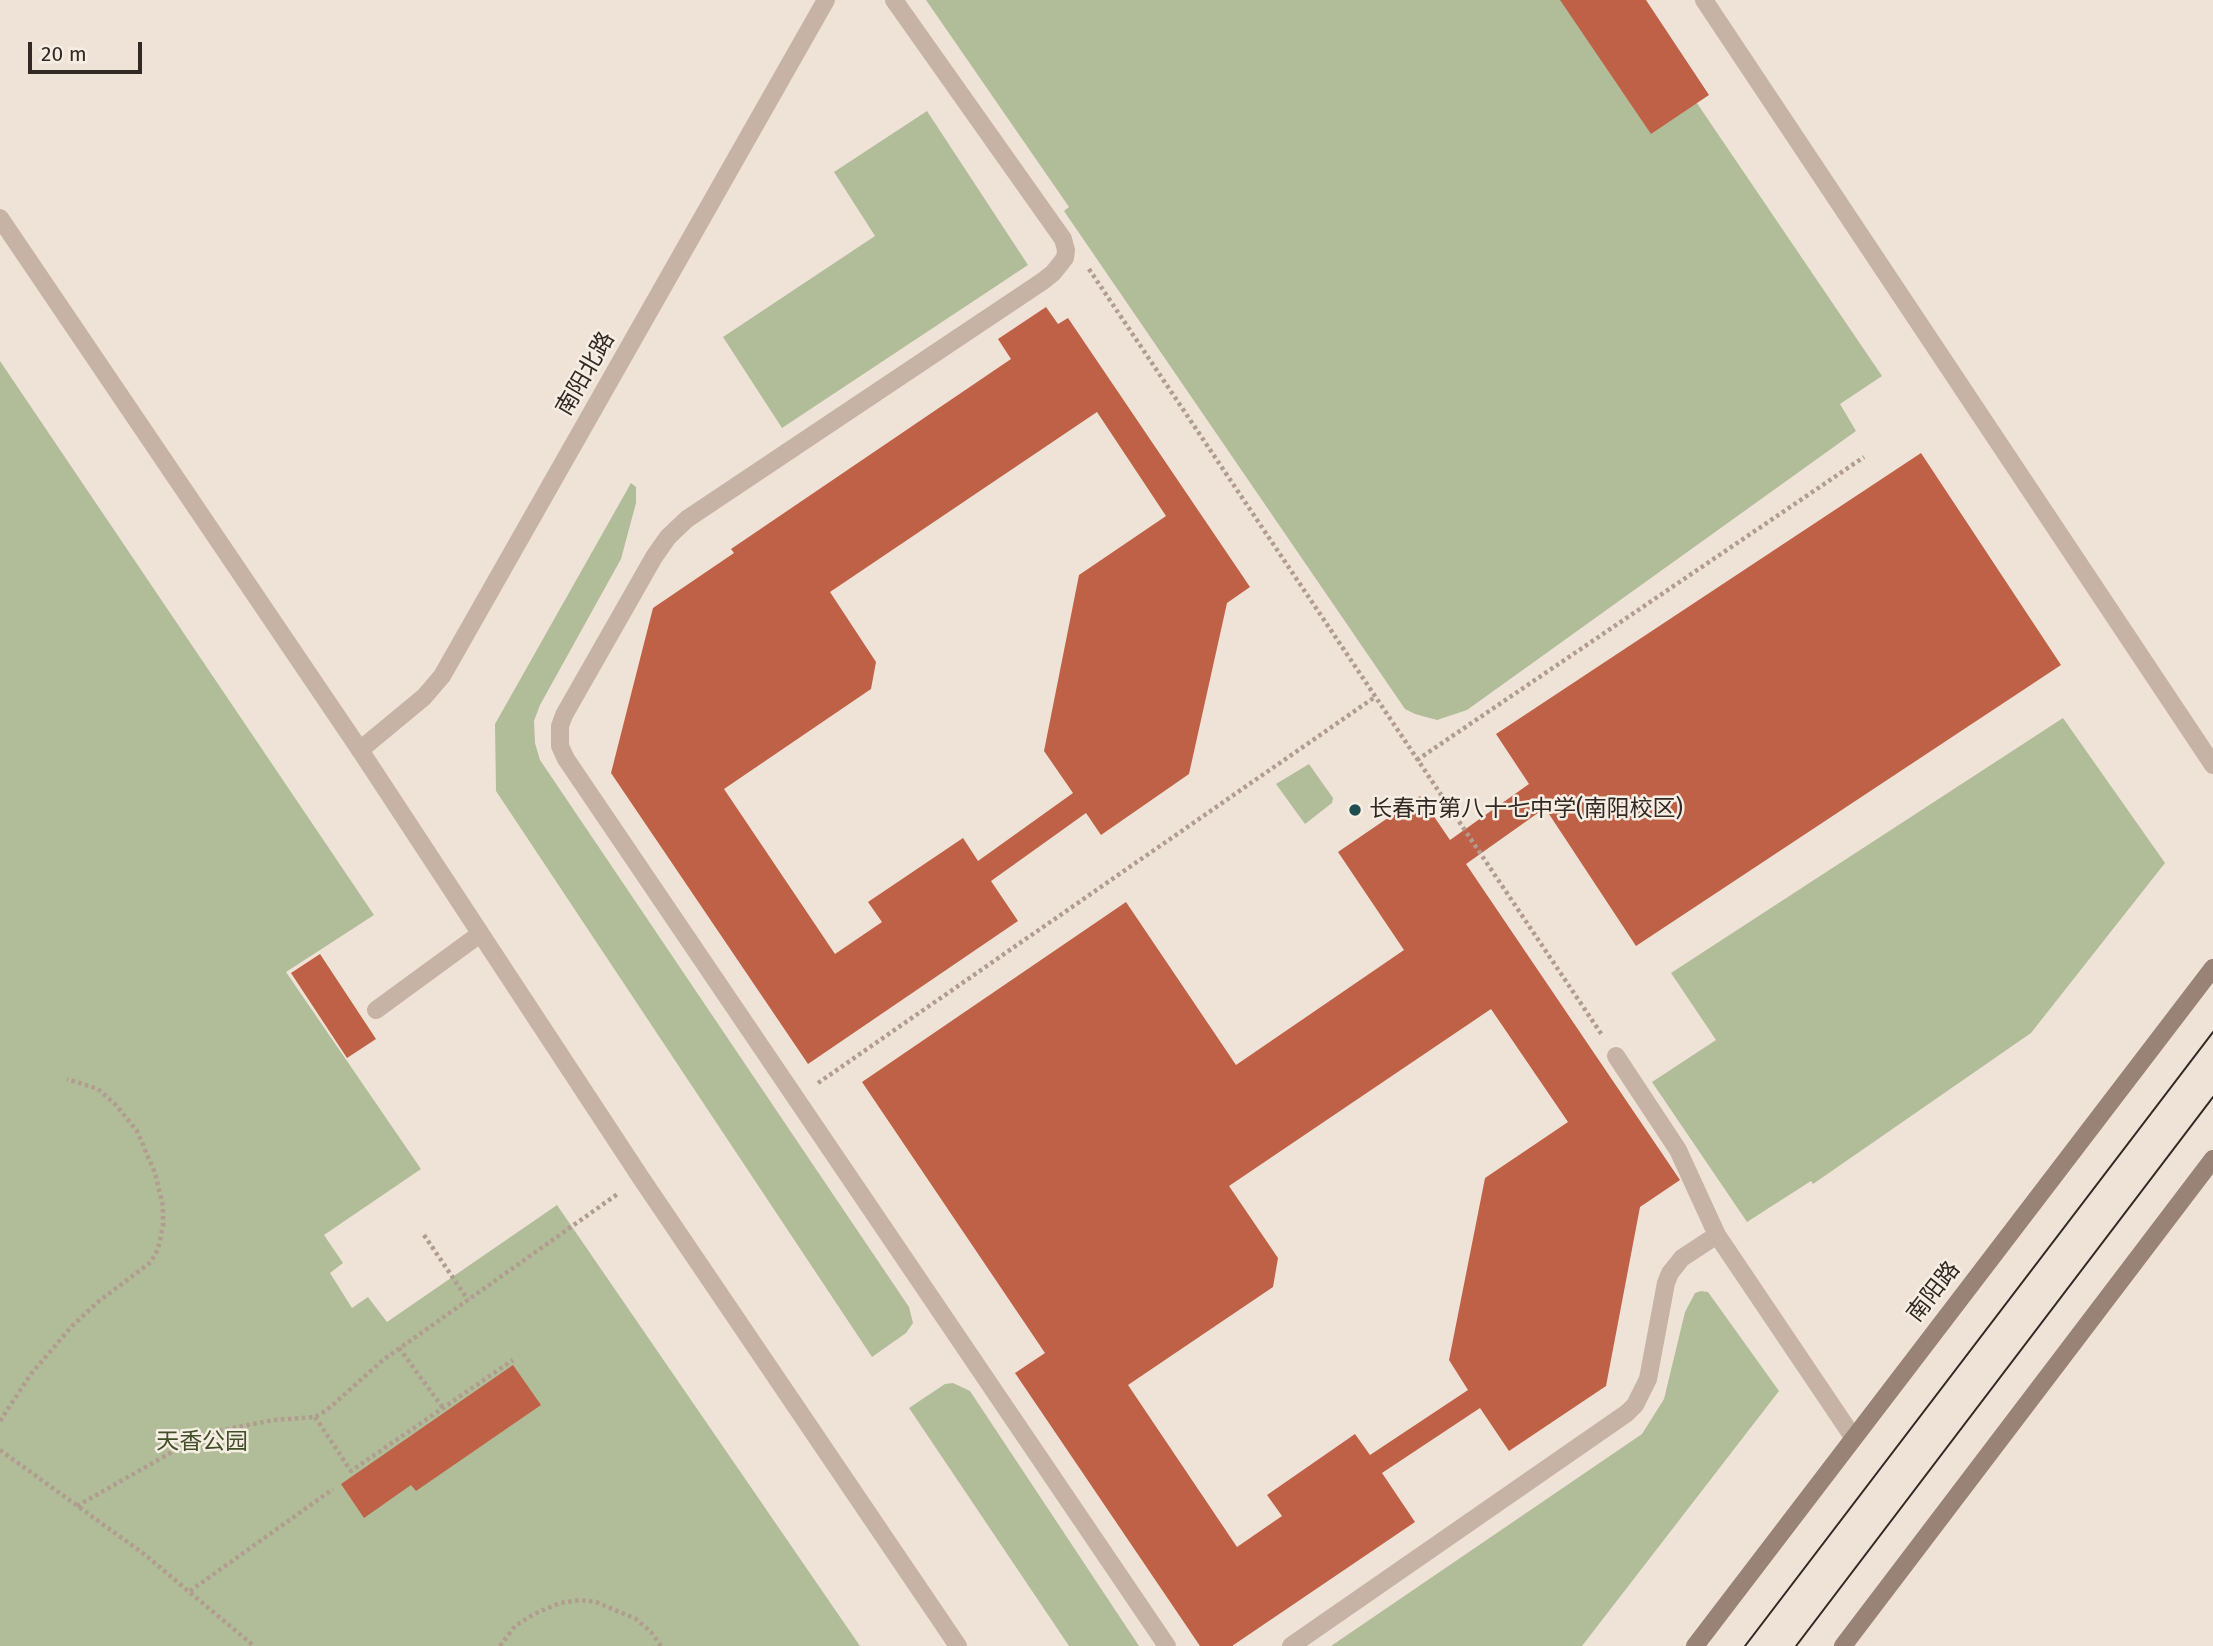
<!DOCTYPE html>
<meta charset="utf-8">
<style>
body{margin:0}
#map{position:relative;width:2213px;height:1646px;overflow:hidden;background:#efe3d7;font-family:"Fira Sans",sans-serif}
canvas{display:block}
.scale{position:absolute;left:28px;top:42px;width:114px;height:32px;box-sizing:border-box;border:4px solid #322925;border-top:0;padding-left:9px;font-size:21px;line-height:24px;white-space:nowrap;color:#322925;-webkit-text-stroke:5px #f7eee3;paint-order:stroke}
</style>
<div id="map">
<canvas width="2213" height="1646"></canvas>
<div class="scale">20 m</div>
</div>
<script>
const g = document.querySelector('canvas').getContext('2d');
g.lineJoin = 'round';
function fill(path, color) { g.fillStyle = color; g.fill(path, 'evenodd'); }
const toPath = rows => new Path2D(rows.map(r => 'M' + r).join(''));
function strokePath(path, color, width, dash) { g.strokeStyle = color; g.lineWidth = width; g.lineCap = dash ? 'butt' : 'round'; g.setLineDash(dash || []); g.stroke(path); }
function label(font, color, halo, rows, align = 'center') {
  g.font = font + ' "Fira Sans","Noto Sans SC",sans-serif'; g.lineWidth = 5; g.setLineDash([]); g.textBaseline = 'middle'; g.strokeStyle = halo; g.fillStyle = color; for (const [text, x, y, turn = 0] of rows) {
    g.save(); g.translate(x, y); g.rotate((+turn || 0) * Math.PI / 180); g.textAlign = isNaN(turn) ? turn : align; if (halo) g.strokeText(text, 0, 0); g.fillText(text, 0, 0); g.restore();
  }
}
const green = toPath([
 [926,0,1627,0,1882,376,1840,404,1856,431,1467,710,1437,720,1415,714,1405,709,1064,211,1069,207],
 [927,111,1028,265,782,428,723,337,875,236,834,172],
 [0,361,374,915,286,972,421,1169,324,1235,343,1263,330,1273,352,1308,368,1297,387,1322,557,1205,860,1646,0,1646],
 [631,483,636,487,636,503,621,559,540,705,534,721,535,743,540,760,909,1307,913,1323,906,1333,872,1357,496,791,495,724],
 [2063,718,2165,863,2031,1033,1813,1184,1811,1181,1747,1222,1652,1082,1716,1040,1671,973],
 [1309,764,1333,798,1332,803,1305,824,1276,784],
 [1701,1291,1708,1292,1779,1391,1582,1646,1331,1646,1642,1434,1664,1399,1685,1312,1695,1293],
 [953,1383,970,1391,1139,1646,1069,1646,909,1408,945,1384]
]);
const building = toPath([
 [1560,0,1646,0,1709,95,1651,134],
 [1046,307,1058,324,1068,318,1250,587,1227,603,1189,774,1101,835,1086,813,991,881,1018,921,808,1064,611,773,653,608,734,553,731,549,1011,359,998,339],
 [1097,412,1166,516,1079,575,1044,751,1073,793,978,861,963,838,868,902,882,922,835,954,724,789,871,689,876,662,830,592],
 [1921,453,2061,665,1636,946,1545,808,1466,864,1680,1180,1640,1207,1606,1386,1509,1451,1480,1408,1382,1473,1415,1522,1232,1646,1200,1646,1015,1373,1045,1353,862,1082,1126,902,1236,1065,1404,950,1338,852,1420,796,1450,840,1529,784,1496,734],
 [1491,1009,1568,1122,1485,1178,1449,1360,1468,1390,1370,1455,1355,1434,1267,1495,1282,1516,1237,1547,1128,1385,1273,1287,1278,1258,1229,1186],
 [320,954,376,1039,347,1058,291,973],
 [513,1365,541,1405,416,1491,411,1485,364,1518,341,1484]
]);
const path = toPath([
 [1089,269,1602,1035],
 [1417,760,1864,457],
 [818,1083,1375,697],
 [424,1235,468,1300],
 [399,1348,443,1408],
 [315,1417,351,1471,513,1360],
 [0,1421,31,1374,72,1326,99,1301,151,1262,158,1249,163,1226,163,1206,155,1173,137,1131,115,1104,98,1089,67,1079],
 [0,1450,144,1554,254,1646],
 [77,1506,186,1444,217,1431,274,1420,315,1417,327,1410,383,1360,619,1193],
 [190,1591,333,1489],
 [500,1646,515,1626,534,1614,560,1603,580,1600,596,1602,636,1619,651,1632,661,1646]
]);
const service = toPath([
 [894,0,1063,239,1066,250,1065,258,1053,273,1043,281,687,519,668,537,654,557,564,715,560,726,560,746,566,759,1167,1646],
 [376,1010,480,934],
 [1616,1056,1678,1150,1717,1235,1853,1437],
 [1291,1646,1627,1413,1635,1405,1648,1379,1666,1283,1670,1273,1682,1258,1717,1235]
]);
const minor = toPath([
 [1704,0,2213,765],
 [360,750,424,697,442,676,826,0]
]);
const tertiary = toPath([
 [0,218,360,750,641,1178,958,1646]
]);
const secondary = toPath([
 [1695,1646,2213,968],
 [1843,1646,2213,1159]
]);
const tram = toPath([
 [1745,1646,2213,1032],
 [1796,1646,2213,1097]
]);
const markers = [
 [1355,810,7,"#1e4e50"]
];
const streetNames = [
 ["南阳北路",586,374,-60],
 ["南阳路",1934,1292,-52]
];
const poiNames = [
 ["长春市第八十七中学(南阳校区)",1369,810]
];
const parkNames = [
 ["天香公园",202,1443]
];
fill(green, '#b1bd99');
fill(building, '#bf6146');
strokePath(path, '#b19d8f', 4.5, [3.5, 3.5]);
strokePath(service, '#c6b3a5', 18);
strokePath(minor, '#c6b3a5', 18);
strokePath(tertiary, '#c6b3a5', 18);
strokePath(secondary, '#998276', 18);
strokePath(tram, '#322925', 2);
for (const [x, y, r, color] of markers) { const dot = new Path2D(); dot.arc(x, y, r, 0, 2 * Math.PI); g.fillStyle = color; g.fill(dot); strokePath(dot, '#f7eee3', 2.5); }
label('23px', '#322925', '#f7eee3', streetNames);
label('23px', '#322925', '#f7eee3', poiNames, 'left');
label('23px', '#424f2b', '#f7eee3', parkNames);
</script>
